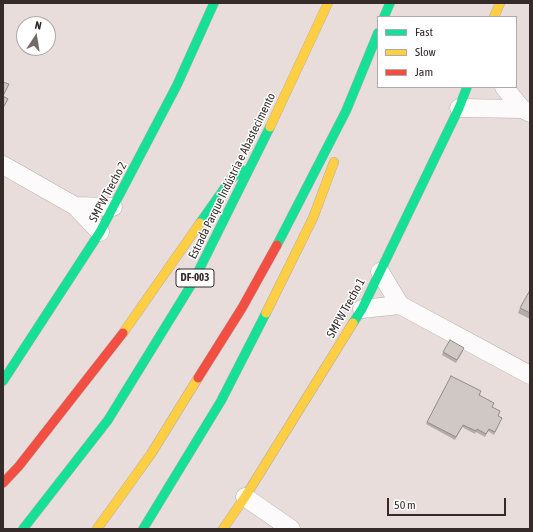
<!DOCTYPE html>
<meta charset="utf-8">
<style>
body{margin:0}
#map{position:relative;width:533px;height:532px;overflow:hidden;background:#e9dddc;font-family:"Asap Condensed",sans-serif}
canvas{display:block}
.frame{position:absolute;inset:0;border:4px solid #342b2a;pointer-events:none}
.legend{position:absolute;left:377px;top:16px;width:140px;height:72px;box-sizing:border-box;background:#fff;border:1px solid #aeaaaa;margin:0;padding:5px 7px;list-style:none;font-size:12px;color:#342b2a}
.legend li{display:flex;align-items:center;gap:8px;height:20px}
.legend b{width:20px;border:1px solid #aeaaaa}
.north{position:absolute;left:16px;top:16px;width:40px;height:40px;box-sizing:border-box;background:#fff;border:1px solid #aeaaaa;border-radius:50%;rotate:12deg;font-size:11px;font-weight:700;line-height:16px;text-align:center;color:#342b2a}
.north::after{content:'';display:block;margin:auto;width:14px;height:18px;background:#736968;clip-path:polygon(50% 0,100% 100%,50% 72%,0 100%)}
.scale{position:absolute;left:387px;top:498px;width:119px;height:18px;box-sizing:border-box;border:2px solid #342b2a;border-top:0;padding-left:5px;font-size:12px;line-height:14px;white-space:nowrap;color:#342b2a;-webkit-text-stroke:3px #fff;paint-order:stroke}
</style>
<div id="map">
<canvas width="533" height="532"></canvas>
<div class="frame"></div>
<ul class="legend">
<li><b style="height:5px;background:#16e098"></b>Fast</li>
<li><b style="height:5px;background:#ffcf43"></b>Slow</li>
<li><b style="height:5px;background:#f24e42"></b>Jam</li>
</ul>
<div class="north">N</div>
<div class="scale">50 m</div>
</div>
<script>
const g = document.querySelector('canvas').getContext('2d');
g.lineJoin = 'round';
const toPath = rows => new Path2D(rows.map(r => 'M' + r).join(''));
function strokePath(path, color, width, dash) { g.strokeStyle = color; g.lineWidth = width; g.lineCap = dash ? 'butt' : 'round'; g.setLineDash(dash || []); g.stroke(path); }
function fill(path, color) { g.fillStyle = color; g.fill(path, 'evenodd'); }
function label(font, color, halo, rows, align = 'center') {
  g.font = font + ' "Asap Condensed",sans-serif'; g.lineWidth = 3; g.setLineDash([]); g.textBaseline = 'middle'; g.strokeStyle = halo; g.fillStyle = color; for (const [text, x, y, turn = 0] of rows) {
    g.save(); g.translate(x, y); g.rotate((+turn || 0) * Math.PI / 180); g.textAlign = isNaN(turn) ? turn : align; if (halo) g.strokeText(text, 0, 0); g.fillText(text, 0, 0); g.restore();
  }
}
const street = toPath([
 [504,87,522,109],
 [459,108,522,109,530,113],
 [3,165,75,206,100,232],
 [75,206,113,207],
 [380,272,400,305,530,375],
 [362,309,400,305],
 [245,497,291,529]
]);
const fast = toPath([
 [384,17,390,3],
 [200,223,231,179,242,170],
 [277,245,346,111,378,33],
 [353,323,362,309,459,108,467,87],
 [3,381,100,232,177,85,214,3],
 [23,529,108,420,193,282,270,127],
 [143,529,221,401,266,313]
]);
const slow = toPath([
 [494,17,500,3],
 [270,127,328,3],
 [266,313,313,218,334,162],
 [123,333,200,223],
 [97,529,151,454,198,378],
 [223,529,245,497,353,323]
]);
const jam = toPath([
 [198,378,242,308,277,245],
 [3,483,19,466,123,333]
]);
const wall = toPath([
 [530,290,530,319,518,313,520,308],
 [463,351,456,363,442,355,443,352],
 [479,395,493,407,498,416,502,418,494,435,488,431,485,437,476,432,475,434,462,427,455,440,426,424,427,422]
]);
const building = toPath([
 [3,82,9,84,3,96,3,82],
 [3,96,8,99,3,108,3,96],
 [530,290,530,313,520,308,530,290],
 [450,340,464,348,457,360,443,352,450,340],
 [451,376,481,391,479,395,494,403,492,407,500,411,498,416,502,418,495,432,489,429,486,434,477,429,476,431,463,425,456,437,427,422,451,376]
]);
const shields = [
 [195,278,38]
];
const shieldNames = [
 ["DF-003",195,278]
];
const streetNames = [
 ["Estrada Parque Indústria e Abastecimento",232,176,-64],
 ["SMPW Trecho 2",108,192,-62],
 ["SMPW Trecho 1",346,308,-61]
];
strokePath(street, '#b7aeac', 19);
strokePath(fast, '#b7aeac', 10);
strokePath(slow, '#b7aeac', 10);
strokePath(jam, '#b7aeac', 10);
strokePath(street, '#fcfafa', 18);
strokePath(fast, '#16e098', 9);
strokePath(slow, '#ffcf43', 9);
strokePath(jam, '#f24e42', 9);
fill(wall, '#b3aca9');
fill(building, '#d0c8c5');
strokePath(building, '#928c8a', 1);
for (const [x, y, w] of shields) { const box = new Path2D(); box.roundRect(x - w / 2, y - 9, w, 18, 3); g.fillStyle = '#fff'; g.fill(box); strokePath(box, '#342b2a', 1); }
label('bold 11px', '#342b2a', null, shieldNames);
label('12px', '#342b2a', '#fff', streetNames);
</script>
